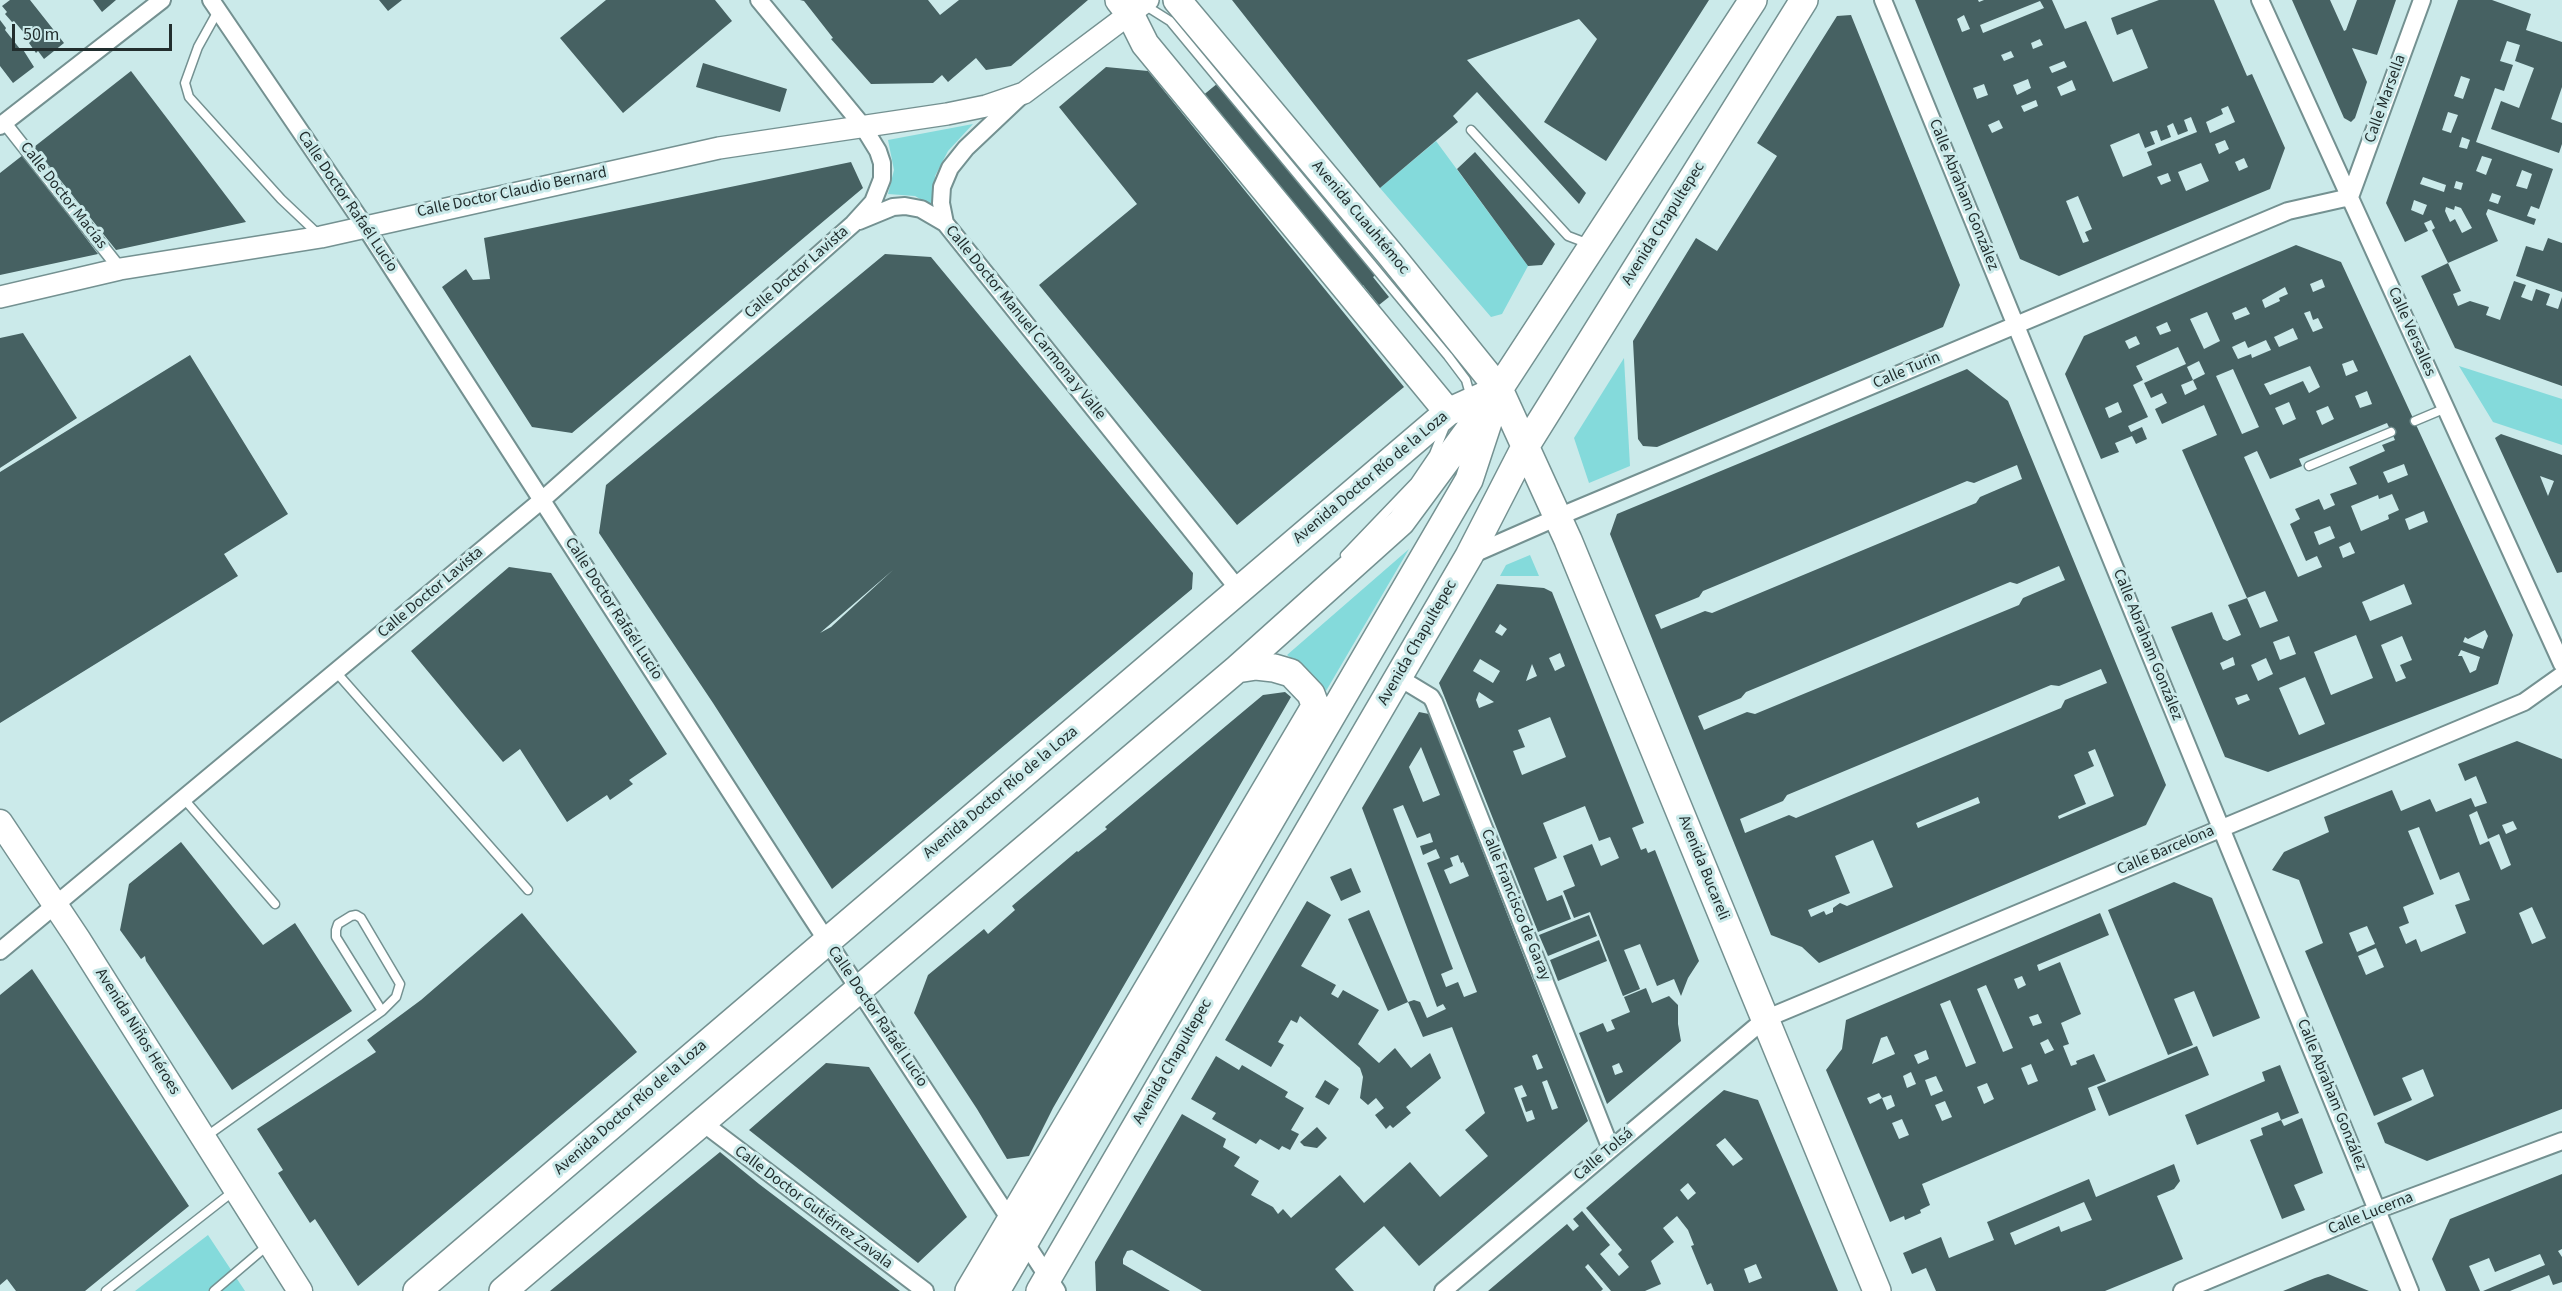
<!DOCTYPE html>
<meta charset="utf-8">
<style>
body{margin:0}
#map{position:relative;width:2562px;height:1291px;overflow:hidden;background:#cbeaea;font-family:"Source Sans 3",sans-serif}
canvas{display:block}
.scale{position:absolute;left:12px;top:24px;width:160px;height:27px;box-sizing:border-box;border:3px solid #222e2e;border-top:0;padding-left:8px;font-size:18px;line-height:21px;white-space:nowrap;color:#222e2e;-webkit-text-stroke:4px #cbeaea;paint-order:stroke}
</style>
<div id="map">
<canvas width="2562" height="1291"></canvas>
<div class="scale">50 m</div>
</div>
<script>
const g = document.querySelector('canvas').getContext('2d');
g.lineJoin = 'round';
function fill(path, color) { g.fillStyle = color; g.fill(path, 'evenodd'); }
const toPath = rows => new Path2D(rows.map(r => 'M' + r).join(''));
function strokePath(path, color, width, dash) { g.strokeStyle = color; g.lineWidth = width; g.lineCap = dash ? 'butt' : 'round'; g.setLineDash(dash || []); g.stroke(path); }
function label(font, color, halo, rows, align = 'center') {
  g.font = font + ' "Source Sans 3",sans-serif'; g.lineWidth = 6; g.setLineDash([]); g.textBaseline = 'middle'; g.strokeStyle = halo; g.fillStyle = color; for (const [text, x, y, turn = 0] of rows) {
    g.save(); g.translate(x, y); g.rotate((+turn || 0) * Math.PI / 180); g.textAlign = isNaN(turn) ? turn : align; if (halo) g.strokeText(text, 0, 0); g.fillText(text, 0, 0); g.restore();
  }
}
const green = toPath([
 [973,124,948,151,935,176,934,207,915,196,888,194,894,170,888,140],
 [1436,141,1528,266,1502,314,1491,317,1380,188],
 [1624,358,1630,466,1589,483,1574,438],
 [2459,366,2562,399,2562,445,2493,422],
 [1409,549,1326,691,1309,672,1287,655],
 [1530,555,1539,576,1500,576,1506,565],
 [208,1235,245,1291,135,1291]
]);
const building = toPath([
 [10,0,30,0,64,43,44,59,38,51,36,53,29,43,31,41,14,21,12,22,5,14,7,12,2,6],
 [93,0,116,0,102,12],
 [379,0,402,0,388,11],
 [606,0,715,0,732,21,623,113,560,38],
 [800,0,928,0,940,15,959,0,1088,0,1011,66,986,70,976,58,948,82,942,75,933,83,871,84,831,39,833,38,804,1],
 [1232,0,1709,0,1606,161,1544,122,1597,39,1579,19,1467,60,1586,193,1579,204,1477,92,1453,116,1458,122,1380,188],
 [1915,0,1978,0,1979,2,1984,0,2052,0,2065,29,2086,21,2113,82,2148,68,2132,29,2117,35,2111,18,2159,0,2214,0,2247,76,2252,74,2285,148,2270,189,2059,276,2020,259],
 [2040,1,2044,8,1983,33,1980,25],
 [1964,15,1970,29,1962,32,1957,19],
 [2040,39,2043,45,2033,49,2031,43],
 [2011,51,2014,57,2004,61,2001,55],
 [2064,61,2067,67,2052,73,2049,67],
 [2028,79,2031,88,2017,95,2013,85],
 [2072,80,2076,90,2061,96,2057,87],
 [1984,84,1988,95,1977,99,1973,88],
 [2036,100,2038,106,2024,112,2021,106],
 [2228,106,2235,122,2210,133,2206,122,2223,114,2221,109],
 [2191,117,2197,132,2147,152,2152,165,2123,177,2110,145,2139,133,2145,148,2155,144,2150,132,2157,130,2161,141,2171,137,2167,126,2173,123,2178,135,2188,131,2184,120],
 [1999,120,2003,128,1992,133,1988,125],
 [2225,140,2229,149,2219,154,2215,144],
 [2244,158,2248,167,2239,171,2235,162],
 [2201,163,2209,181,2186,191,2178,172],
 [2168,173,2171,181,2161,185,2157,177],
 [2078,196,2092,229,2085,232,2089,241,2083,243,2066,201],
 [2292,0,2330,0,2344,31,2346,30,2357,0,2396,0,2377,55,2352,48,2367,82,2355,118,2351,122,2344,118],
 [2458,0,2492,0,2531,14,2526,30,2562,42,2562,87,2551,119,2562,123,2562,144,2559,153,2491,129,2501,101,2519,108,2534,68,2515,61,2520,45,2507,41,2500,61,2513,65,2504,91,2495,88,2476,142,2553,169,2539,209,2531,206,2527,216,2536,219,2534,225,2488,209,2486,214,2498,241,2448,263,2432,230,2435,228,2431,220,2424,223,2428,231,2405,242,2386,203],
 [2461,76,2470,79,2463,99,2454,96],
 [2448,112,2458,115,2451,133,2442,130],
 [2462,137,2470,140,2467,149,2459,147],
 [2482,156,2492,159,2486,175,2476,171],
 [2522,170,2532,174,2527,189,2516,186],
 [2423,177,2446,185,2444,192,2420,184],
 [2456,181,2463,183,2461,190,2454,188],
 [2492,193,2501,196,2498,204,2489,201],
 [2414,200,2427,205,2423,215,2411,210],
 [2455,206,2461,208,2472,228,2462,233,2455,219,2450,222,2445,211,2446,207,2454,210],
 [1851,15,1960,285,1943,327,1657,447,1643,446,1638,439,1633,341,1696,238,1717,251,1777,156,1757,143,1837,16],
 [0,20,6,28,5,30,20,49,22,48,34,67,13,83,0,66],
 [703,63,787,89,780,112,696,87],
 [1106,67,1148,71,1404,387,1237,525,1039,285,1137,204,1059,107],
 [131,71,246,222,116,250,34,147],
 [1218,83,1377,274,1373,277,1389,297,1379,305,1363,285,1360,289,1201,97],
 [1475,152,1555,244,1542,265,1528,266,1457,169],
 [23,155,98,254,0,275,0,173],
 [851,162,863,188,572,433,532,427,442,287,466,269,473,280,490,279,484,238],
 [2548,238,2562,243,2562,292,2516,276,2526,246,2543,251],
 [2296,245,2341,262,2513,635,2498,684,2268,772,2225,757,2171,627,2212,612,2223,639,2227,641,2241,635,2228,605,2247,598,2260,628,2278,621,2265,591,2247,598,2182,450,2217,435,2204,405,2162,424,2155,409,2167,403,2162,393,2151,398,2144,383,2186,364,2178,347,2136,366,2143,380,2133,385,2148,417,2128,426,2131,432,2142,427,2147,439,2136,444,2132,436,2115,443,2119,452,2101,459,2065,374,2084,336],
 [2322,279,2325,287,2313,292,2310,284],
 [2285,287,2288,294,2279,298,2280,301,2265,308,2262,300],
 [2246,307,2250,314,2235,320,2232,313],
 [2310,311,2313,320,2318,318,2323,328,2313,332,2304,313],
 [2207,312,2220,341,2204,349,2190,319],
 [2167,322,2171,331,2160,335,2156,327],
 [2293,328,2298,339,2279,347,2274,337],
 [2136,336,2140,344,2129,349,2125,341],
 [2266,340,2271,350,2252,358,2251,354,2238,359,2232,347,2245,341,2248,348],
 [2353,360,2358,371,2346,376,2342,364],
 [2199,361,2205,374,2193,380,2197,389,2185,395,2181,385,2193,380,2187,367],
 [2310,366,2320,387,2309,393,2303,381,2270,395,2264,384],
 [2233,369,2259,427,2242,434,2216,376],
 [2367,391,2372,404,2360,408,2355,396],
 [2118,402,2122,412,2109,418,2105,408],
 [2289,402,2296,419,2283,425,2275,408],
 [2328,406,2334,419,2322,425,2316,411],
 [2387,423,2395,440,2382,445,2385,451,2349,467,2357,484,2330,494,2335,505,2324,510,2319,499,2295,509,2300,519,2290,524,2306,561,2317,556,2322,567,2298,577,2244,457,2257,451,2270,479,2302,466,2299,459],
 [2404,464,2408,475,2388,483,2383,472],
 [2392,494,2399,510,2388,515,2389,519,2361,531,2351,506,2378,495,2379,499],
 [2424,511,2428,522,2409,530,2405,519],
 [2330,526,2335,538,2319,545,2314,532],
 [2350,542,2355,553,2343,558,2339,547],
 [2404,584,2412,604,2370,621,2362,602],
 [2485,630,2488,636,2483,649,2463,642,2465,637,2468,639],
 [2356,635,2373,678,2331,695,2314,652],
 [2289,636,2296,654,2280,660,2273,642],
 [2402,636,2412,660,2400,665,2406,678,2396,682,2381,645],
 [2461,650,2480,657,2476,670,2470,673,2462,656,2458,656],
 [2233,657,2235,665,2223,670,2220,663],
 [2266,658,2273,674,2258,681,2251,665],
 [2305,677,2325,724,2299,735,2279,688],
 [2247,694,2250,700,2238,705,2235,698],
 [885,254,931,257,1193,573,1192,589,832,889,713,703,599,533,606,485],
 [893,570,831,627,820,633],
 [2448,263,2461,291,2453,294,2458,306,2470,301,2489,307,2486,315,2500,320,2514,281,2526,285,2521,297,2532,301,2536,289,2550,294,2546,305,2558,309,2562,297,2562,386,2455,348,2421,276],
 [23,333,77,418,0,468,0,338],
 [190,355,288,514,224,554,238,576,0,723,0,472],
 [1967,369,2008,401,2166,785,2146,825,1819,963,1802,947,1771,935,1610,534,1617,514],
 [2017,465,2022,479,1980,497,1976,503,1712,613,1705,611,1661,629,1655,615,1699,597,1703,591,1967,481,1974,483],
 [2059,566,2065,580,2023,598,2019,605,1755,714,1747,712,1704,730,1698,716,1741,698,1746,692,2010,582,2017,584],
 [2101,669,2107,683,2065,700,2061,708,1796,818,1789,815,1745,833,1740,819,1783,801,1787,795,2051,685,2059,686],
 [2095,749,2114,796,2059,819,2058,816,2086,804,2074,775,2094,766,2088,752],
 [1978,797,1980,803,1918,828,1916,823],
 [1873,840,1893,887,1847,906,1840,903,1833,908,1833,912,1826,915,1824,911,1811,917,1808,910,1850,893,1835,856],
 [2501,434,2562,455,2562,572,2557,573,2495,438],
 [2540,476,2554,481,2548,496],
 [509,567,551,573,667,754,629,780,633,784,610,800,607,795,567,822,520,749,503,762,411,651],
 [1497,584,1544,588,1552,592,1644,823,1632,828,1641,850,1646,848,1648,853,1655,850,1699,961,1688,978,1681,996,1674,979,1657,986,1640,944,1624,950,1640,989,1623,996,1590,912,1574,918,1563,891,1575,886,1563,856,1592,844,1601,866,1619,858,1610,837,1599,841,1585,806,1543,823,1557,858,1534,868,1547,901,1562,895,1571,919,1538,932,1439,683],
 [1500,624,1507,629,1502,636,1495,632],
 [1560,653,1565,666,1555,671,1549,658],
 [1480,659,1500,671,1493,683,1473,671],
 [1532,664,1537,676,1526,681],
 [1479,692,1494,702,1479,708,1476,700],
 [1550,717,1566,757,1522,775,1513,751,1525,747,1518,730],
 [1285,692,1291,697,1053,1108,1029,1156,1007,1159,977,1109,914,1013,928,975,984,929,988,934,1015,910,1012,906,1077,851,1078,852,1107,829,1105,827,1263,695],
 [1419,712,1429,714,1588,1121,1419,1266,1384,1226,1335,1269,1354,1291,1202,1291,1132,1250,1127,1251,1123,1259,1123,1264,1170,1291,1096,1291,1095,1262,1182,1114,1226,1139,1223,1147,1240,1157,1234,1166,1259,1181,1251,1195,1273,1207,1278,1214,1283,1209,1291,1218,1340,1175,1364,1203,1410,1162,1440,1197,1488,1156,1465,1130,1485,1113,1452,1027,1423,1037,1408,1002,1414,1000,1420,1002,1427,1018,1446,1009,1443,1004,1437,1007,1362,808],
 [1421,747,1440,795,1423,802,1409,767],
 [1403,805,1417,838,1430,833,1433,842,1420,846,1423,855,1436,849,1440,858,1427,863,1477,992,1464,997,1458,982,1446,987,1441,974,1453,969,1393,809],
 [1458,855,1461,863,1463,862,1469,876,1450,884,1444,870,1453,866,1450,858],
 [1537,1054,1543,1068,1537,1070,1532,1056],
 [1547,1080,1558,1108,1552,1110,1542,1082],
 [1522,1085,1527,1096,1521,1098,1526,1112,1532,1110,1535,1119,1527,1122,1514,1088],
 [2517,741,2562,759,2562,1109,2427,1161,2385,1143,2377,1123,2434,1096,2423,1069,2402,1078,2412,1100,2374,1116,2305,951,2323,943,2299,880,2272,870,2284,852,2329,832,2324,817,2392,790,2401,811,2430,799,2436,812,2471,798,2475,807,2487,803,2476,776,2465,781,2458,764],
 [2477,811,2488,839,2499,834,2511,865,2501,870,2489,841,2480,845,2469,815],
 [2513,821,2517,829,2506,834,2502,825],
 [2419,827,2440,880,2459,872,2470,900,2455,905,2466,933,2421,952,2416,939,2406,944,2399,927,2409,923,2403,907,2434,894,2408,831],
 [2532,907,2546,938,2532,944,2519,913],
 [2367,926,2375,944,2357,952,2349,933],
 [2376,948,2384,967,2366,975,2358,956],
 [181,842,263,945,295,923,352,1011,232,1090,146,961,145,956,141,959,120,930,129,884],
 [1351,868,1361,892,1341,901,1330,877],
 [2174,882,2212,898,2260,1018,2213,1037,2194,991,2174,999,2193,1045,2168,1055,2108,910],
 [1307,901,1331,915,1301,966,1336,985,1331,994,1338,998,1343,990,1379,1010,1358,1044,1379,1063,1395,1048,1411,1068,1430,1053,1441,1078,1406,1107,1411,1113,1393,1128,1390,1125,1386,1129,1375,1115,1384,1108,1376,1098,1368,1105,1360,1098,1363,1077,1360,1068,1300,1016,1297,1023,1291,1020,1278,1042,1284,1045,1271,1067,1225,1040],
 [1369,910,1408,1002,1388,1011,1348,919],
 [522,913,637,1052,358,1286,315,1219,310,1223,278,1173,283,1170,257,1129,376,1052,367,1040,421,1000],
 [2100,913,2109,935,2037,965,2039,971,2060,962,2081,1014,2061,1023,2069,1044,2063,1046,2071,1066,2077,1064,2076,1061,2094,1054,2106,1081,2088,1088,2096,1110,1922,1184,1930,1205,1920,1210,1921,1213,1905,1220,1904,1216,1890,1222,1826,1070,1842,1049,1846,1020],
 [2022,976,2026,985,2018,989,2014,979],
 [1986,985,2013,1048,2003,1052,1977,989],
 [1950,1000,1976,1063,1966,1067,1940,1004],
 [2038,1014,2042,1023,2033,1026,2029,1017],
 [1887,1036,1895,1054,1872,1064,1881,1038],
 [2048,1039,2054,1050,2045,1054,2040,1043],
 [1926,1050,1929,1059,1918,1064,1914,1055],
 [2031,1064,2038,1081,2028,1085,2021,1068],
 [1911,1072,1916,1084,1907,1088,1903,1076],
 [1936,1076,1943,1091,1931,1096,1925,1080],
 [1987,1083,1994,1099,1984,1104,1977,1087],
 [1879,1093,1882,1098,1891,1095,1895,1106,1887,1110,1882,1098,1870,1104,1867,1098],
 [1945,1101,1952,1117,1942,1121,1935,1105],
 [1902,1119,1909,1135,1899,1139,1892,1123],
 [1589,915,1597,936,1548,956,1539,935],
 [1599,940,1607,961,1558,981,1550,960],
 [32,969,189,1206,85,1291,16,1291,7,1279,0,1285,0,995],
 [1646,988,1652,1003,1669,996,1678,1005,1678,1024,1681,1041,1607,1104,1579,1033,1603,1023,1607,1032,1615,1029,1611,1020,1630,1012,1624,997],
 [1619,1063,1623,1072,1615,1075,1612,1066],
 [2197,1046,2209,1075,2109,1116,2097,1087],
 [1216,1056,1239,1070,1242,1065,1288,1092,1285,1097,1304,1108,1291,1130,1299,1134,1290,1150,1282,1146,1279,1150,1260,1139,1256,1144,1212,1119,1216,1113,1191,1099],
 [826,1063,869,1067,967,1217,918,1263,749,1130],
 [2280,1065,2299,1113,2281,1120,2284,1126,2302,1118,2323,1173,2294,1185,2305,1210,2282,1219,2250,1140,2263,1135,2261,1128,2281,1120,2278,1112,2197,1145,2185,1115,2265,1081,2262,1072],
 [1325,1080,1339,1089,1329,1105,1315,1097],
 [1724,1090,1758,1100,1838,1291,1714,1291,1711,1283,1707,1285,1691,1246,1694,1245,1688,1230,1677,1216,1663,1228,1674,1242,1651,1261,1661,1284,1645,1291,1611,1291,1588,1264,1585,1267,1603,1289,1601,1291,1488,1291,1567,1224,1573,1231,1579,1226,1573,1219,1582,1211,1610,1245,1600,1254,1619,1276,1629,1267,1618,1254,1622,1250,1586,1208],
 [1725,1138,1743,1159,1733,1166,1716,1145],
 [1688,1183,1696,1193,1688,1200,1680,1190],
 [1756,1264,1762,1278,1749,1283,1744,1269],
 [1317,1127,1327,1138,1317,1148,1304,1146,1300,1142],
 [720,1152,759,1184,900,1291,550,1291],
 [2174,1164,2180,1181,2174,1189,2157,1196,2183,1259,2105,1291,1936,1291,1926,1268,1912,1274,1903,1253,1941,1237,1949,1258,1994,1240,1987,1222,2089,1179,2096,1197],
 [2084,1202,2092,1220,2061,1232,2059,1226,2015,1245,2010,1233],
 [2562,1174,2562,1249,2558,1251,2562,1257,2562,1282,2553,1285,2549,1275,2510,1291,2483,1291,2545,1265,2540,1254,2495,1272,2489,1258,2469,1266,2480,1291,2446,1291,2432,1259,2450,1219],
 [2328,1274,2369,1291,2283,1291,2315,1278]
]);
const service = toPath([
 [1143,4,1170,21,1448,356,1466,380,1471,398],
 [218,11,198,47,185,83,189,97,281,199,318,234],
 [1471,130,1568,236,1589,244],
 [2415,421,2446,408],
 [2309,466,2391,432],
 [1345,555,1415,482,1434,454,1446,424],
 [336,672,528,890],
 [184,799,275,904],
 [204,1138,382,1011,336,937,336,930,338,924,351,916,356,915,361,918,400,984,396,997,382,1011],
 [106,1291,235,1190],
 [214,1291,268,1245]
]);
const pedestrian = toPath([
 [5,123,120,269]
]);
const minor = toPath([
 [211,0,364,225,808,912,1057,1291],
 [1883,0,2410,1291],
 [2260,0,2562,664],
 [0,126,162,0],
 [859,221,893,207,905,206,921,209,945,223,1239,590],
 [945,223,941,203,942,187,950,168,966,148,1021,96],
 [1469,556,1558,517,2288,211,2350,197,2422,0],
 [1398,677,1431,697,1434,702,1611,1149],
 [0,951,542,500,853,224,873,202,882,179,882,163,878,151,862,125,759,0],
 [703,1123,925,1291],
 [1443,1291,1765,1019,2524,702,2562,675],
 [2182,1291,2377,1210,2562,1141]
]);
const tertiary = toPath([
 [0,297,120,269,321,237,719,148,947,114,986,106,1024,93,1148,0]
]);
const secondary = toPath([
 [0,822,78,939,300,1291]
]);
const primary = toPath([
 [1119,0,1130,14,1145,44,1448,412],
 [1177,0,1390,254,1499,389,1568,540,1877,1291],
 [1237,669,1256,666,1274,668,1291,673,1311,694,1321,721],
 [417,1291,1448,412,1499,389],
 [503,1291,1237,669,1401,522,1486,407],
 [969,1291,1316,705],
 [996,1291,1469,480,1499,389,1753,0],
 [1040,1291,1469,556,1525,447,1804,0]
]);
const streetNames = [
 ["Calle Marsella",2386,99,-70],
 ["Calle Doctor Claudio Bernard",512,193,-12],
 ["Calle Abraham González",1963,195,68],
 ["Calle Doctor Macías",63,196,52],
 ["Calle Doctor Rafaél Lucio",347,202,56],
 ["Avenida Cuauhtémoc",1360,218,50],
 ["Avenida Chapultepec",1664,224,-58],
 ["Calle Doctor Lavista",797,273,-41],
 ["Calle Doctor Manuel Carmona y Valle",1025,323,51],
 ["Calle Versalles",2411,332,66],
 ["Calle Turin",1907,371,-23],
 ["Avenida Doctor Río de la Loza",1371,478,-40],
 ["Calle Doctor Lavista",431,593,-40],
 ["Calle Doctor Rafaél Lucio",613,609,57],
 ["Avenida Chapultepec",1418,643,-60],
 ["Calle Abraham González",2147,645,68],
 ["Avenida Doctor Río de la Loza",1001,793,-40],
 ["Calle Barcelona",2166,851,-23],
 ["Avenida Bucareli",1703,868,68],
 ["Calle Francisco de Garay",1515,905,68],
 ["Calle Doctor Rafaél Lucio",877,1017,56],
 ["Avenida Niños Héroes",137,1032,58],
 ["Avenida Chapultepec",1173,1062,-60],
 ["Calle Abraham González",2331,1095,68],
 ["Avenida Doctor Río de la Loza",631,1108,-41],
 ["Calle Tolsá",1604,1155,-40],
 ["Calle Doctor Gutiérrez Zavala",813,1208,37],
 ["Calle Lucerna",2371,1214,-22]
];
fill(green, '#84dadb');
fill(building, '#466162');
strokePath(service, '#749191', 11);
strokePath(pedestrian, '#749191', 15);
strokePath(minor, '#749191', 20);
strokePath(tertiary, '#749191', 24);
strokePath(secondary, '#749191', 27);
strokePath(primary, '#749191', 30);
strokePath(service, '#fff', 8);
strokePath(pedestrian, '#fff', 12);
strokePath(minor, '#fff', 16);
strokePath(tertiary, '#fff', 21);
strokePath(secondary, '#fff', 24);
strokePath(primary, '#fff', 27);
label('16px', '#222e2e', '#cbeaea', streetNames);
</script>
